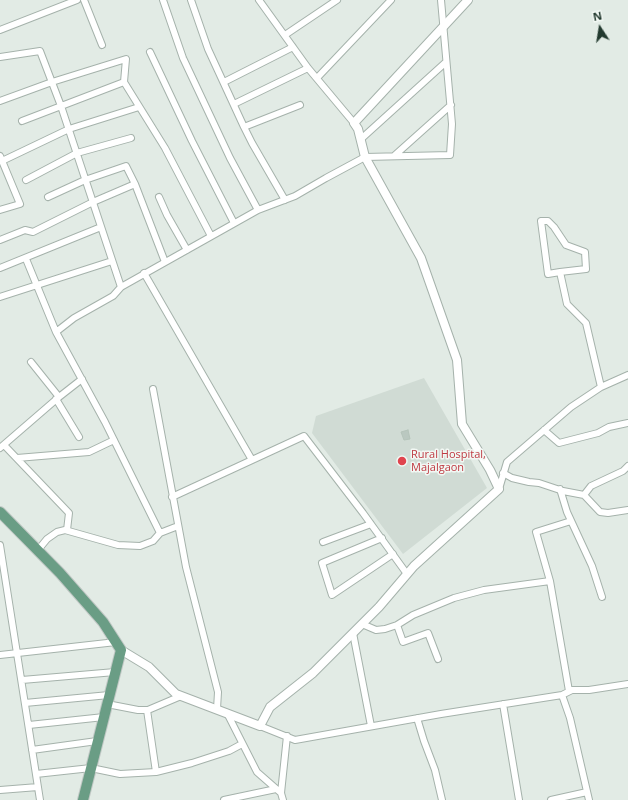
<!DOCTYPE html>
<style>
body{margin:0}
#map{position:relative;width:628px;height:800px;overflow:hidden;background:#e2ebe5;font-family:"Open Sans",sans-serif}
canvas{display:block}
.north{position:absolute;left:580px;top:8px;width:40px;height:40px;-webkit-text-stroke:3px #f2f8f4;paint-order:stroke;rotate:348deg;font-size:11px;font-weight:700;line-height:16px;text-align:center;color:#233a2f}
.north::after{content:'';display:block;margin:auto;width:14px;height:18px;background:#233a2f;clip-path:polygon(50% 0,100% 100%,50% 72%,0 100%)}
</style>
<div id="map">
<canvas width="628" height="800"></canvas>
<div class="north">N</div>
</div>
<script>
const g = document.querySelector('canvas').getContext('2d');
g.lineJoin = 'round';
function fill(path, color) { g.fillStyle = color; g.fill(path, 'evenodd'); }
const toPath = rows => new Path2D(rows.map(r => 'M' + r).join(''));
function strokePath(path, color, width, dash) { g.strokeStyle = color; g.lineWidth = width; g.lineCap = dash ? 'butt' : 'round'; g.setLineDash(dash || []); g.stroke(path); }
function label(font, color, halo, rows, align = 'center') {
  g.font = font + ' "Open Sans",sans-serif'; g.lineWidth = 3; g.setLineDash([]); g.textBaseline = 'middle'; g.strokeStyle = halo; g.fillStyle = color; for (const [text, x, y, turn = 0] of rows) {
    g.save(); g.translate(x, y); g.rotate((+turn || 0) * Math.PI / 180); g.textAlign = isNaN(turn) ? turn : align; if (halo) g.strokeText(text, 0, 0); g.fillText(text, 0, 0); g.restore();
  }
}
const built = toPath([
 [424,378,487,488,403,554,312,433,316,416]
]);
const building = toPath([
 [408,430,410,439,404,440,401,432,408,430]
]);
const minor = toPath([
 [84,0,102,45],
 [163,0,183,58,230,158,258,210],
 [191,0,208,49,244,127,252,143,285,200],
 [259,0,308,68,354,123],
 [0,30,77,0],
 [285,35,337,0],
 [150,52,192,141,234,223],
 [0,57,40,51,61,106,121,287],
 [317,78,391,0],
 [224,82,293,47],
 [0,101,52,82,126,59,124,82,165,148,211,236],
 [234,104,308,68],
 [22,121,124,82],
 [244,127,300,105],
 [361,139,446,62],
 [0,156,20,204,0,210],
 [394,156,451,105],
 [2,161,69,129,139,107],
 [26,180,77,153,131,138],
 [48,197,85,180,126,166,135,184],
 [159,197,167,215,187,250],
 [0,240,25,230,33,232,93,202,135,184,165,262],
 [26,259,56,332],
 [0,268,101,227],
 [560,272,548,274,541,221,548,221,554,227,566,245,585,252,586,269,560,272,567,304,586,323,601,387],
 [144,273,252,460],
 [0,297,112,261],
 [31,362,59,397],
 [153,389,186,567,218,692,217,709],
 [56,399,79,437],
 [544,430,559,443,598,433,609,427,628,423],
 [4,445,69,513,67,530],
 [0,448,59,397,82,379],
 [17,458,89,452,114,440],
 [503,473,512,478,529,482,539,483,563,491,584,495,600,512,608,513,628,510],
 [499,489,507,462,571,407,601,387,628,375],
 [560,489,567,512,592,566,602,597],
 [584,495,591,486,623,471,628,466],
 [172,497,304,436,363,513,407,574],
 [160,533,105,422,56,332,74,318,113,296,121,287,258,210,295,196,326,178,365,157,450,155,452,124,441,0],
 [382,538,322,563,332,595,393,554],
 [323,542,371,524],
 [0,545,40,800],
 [38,550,47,539,57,532,65,530,118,545,140,546,153,541,160,533,178,526],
 [362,624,376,630,385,629,397,625,413,615,454,598,484,590,550,581],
 [397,625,403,642,428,633,438,659],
 [353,633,371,726],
 [0,655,116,642],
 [22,680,115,672],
 [569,691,550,581,536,532,571,521],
 [562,695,570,718,589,800],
 [25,703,109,695],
 [107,704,138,710,148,710,181,696],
 [503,704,519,800],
 [147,710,156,772],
 [227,713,257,772,281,793],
 [417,718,424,741,435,770,442,800],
 [29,725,104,717],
 [260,726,295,740,441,714,562,695,572,690,589,690,628,684],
 [32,750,97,741],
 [36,774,91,768,120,774,156,772,192,763,229,751,242,744],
 [0,790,38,787],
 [224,800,276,789],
 [283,800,281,793,287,736],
 [551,800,587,792]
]);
const tertiary = toPath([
 [121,650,149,667,176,694,260,726,270,707,313,673,379,607,414,566,499,489,490,470,462,424,457,360,421,258,365,157,358,129,354,123,468,0]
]);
const primary = toPath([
 [0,512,60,573,103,622,121,650,83,800]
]);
const markers = [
 [402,461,5,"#e0444e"]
];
const healthNames = [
 ["Rural Hospital,",411,455],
 ["Majalgaon",411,468]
];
fill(built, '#d0dbd4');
fill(building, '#bac8c0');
strokePath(building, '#b5c4ba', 1);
strokePath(minor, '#a5b2ab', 8);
strokePath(tertiary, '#a5b2ab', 10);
strokePath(primary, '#c1c8c5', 12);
strokePath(minor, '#fff', 6);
strokePath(tertiary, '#fff', 8);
strokePath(primary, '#6a9d85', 10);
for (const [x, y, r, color] of markers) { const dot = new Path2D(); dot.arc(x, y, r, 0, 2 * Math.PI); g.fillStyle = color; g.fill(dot); strokePath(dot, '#f2f8f4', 1.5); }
label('11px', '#be3a42', '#f2f8f4', healthNames, 'left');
</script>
